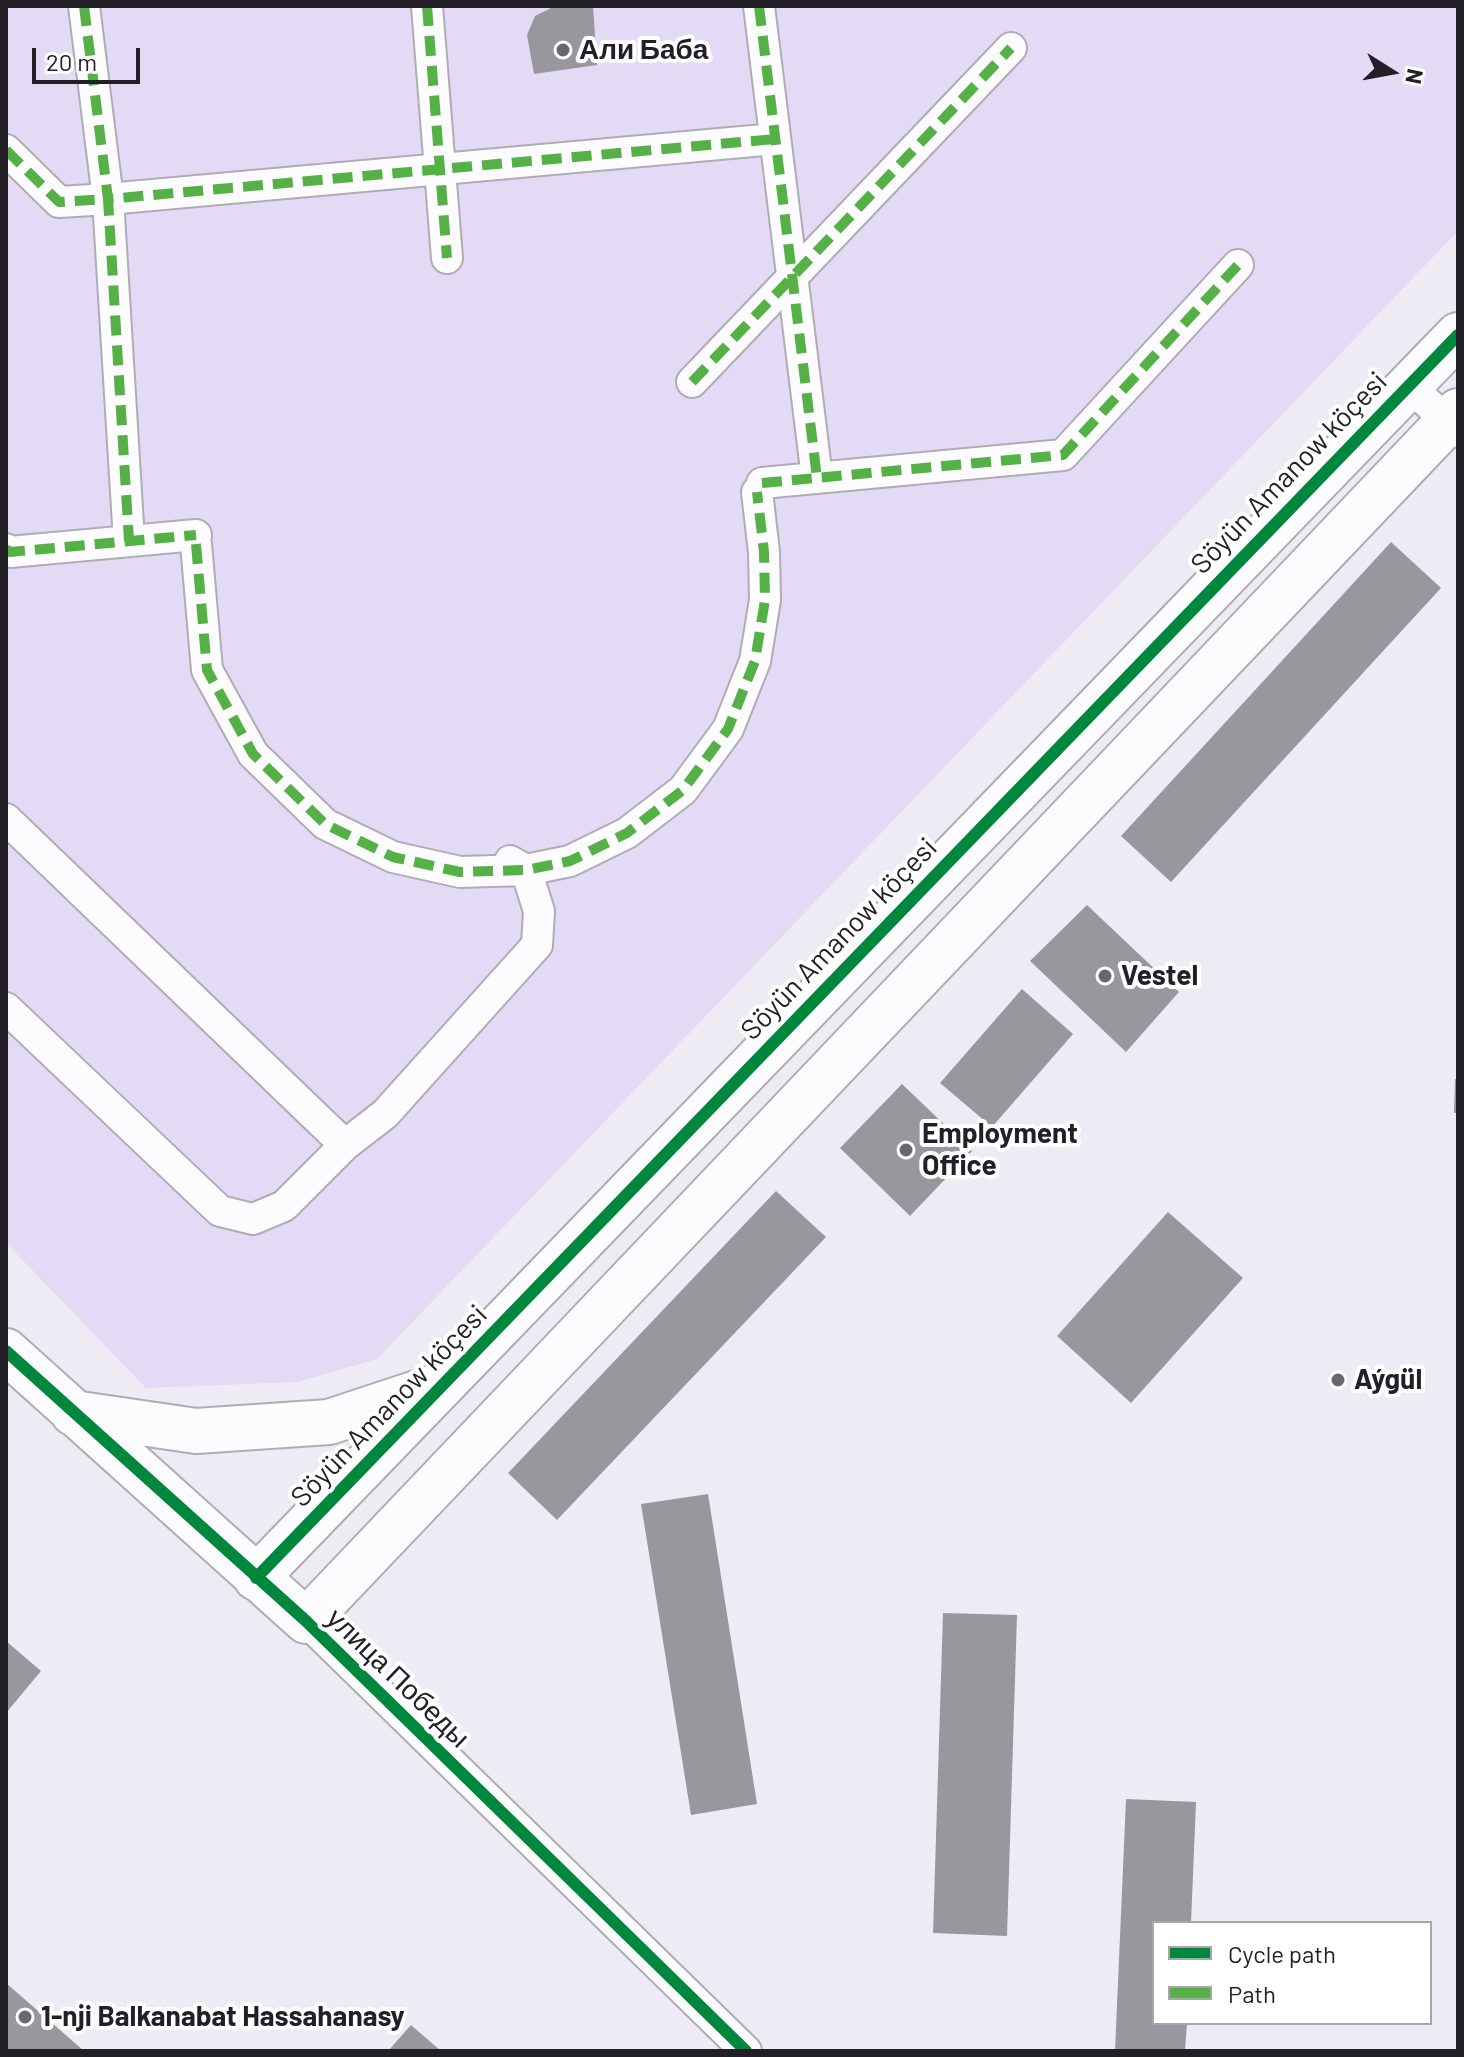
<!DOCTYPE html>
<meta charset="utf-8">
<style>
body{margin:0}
#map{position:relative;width:1464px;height:2057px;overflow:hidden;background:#eeebf5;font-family:Barlow,sans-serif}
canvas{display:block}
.frame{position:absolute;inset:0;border:8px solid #222026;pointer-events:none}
.legend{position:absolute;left:1152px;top:1921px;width:280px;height:104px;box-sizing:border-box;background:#fff;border:2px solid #a7a6a8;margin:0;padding:10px 14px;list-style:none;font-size:24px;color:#222026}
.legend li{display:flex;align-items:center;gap:16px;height:40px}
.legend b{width:40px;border:2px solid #a7a6a8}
.north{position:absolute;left:1352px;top:32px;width:80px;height:80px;-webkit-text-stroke:6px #fff;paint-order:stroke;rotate:101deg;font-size:22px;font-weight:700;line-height:32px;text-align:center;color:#222026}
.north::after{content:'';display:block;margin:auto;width:28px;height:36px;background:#222026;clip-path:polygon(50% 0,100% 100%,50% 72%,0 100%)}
.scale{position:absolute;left:32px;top:48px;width:108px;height:36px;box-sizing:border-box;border:4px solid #222026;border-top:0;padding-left:10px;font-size:24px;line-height:28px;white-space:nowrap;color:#222026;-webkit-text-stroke:6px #fff;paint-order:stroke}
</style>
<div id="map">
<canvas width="1464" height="2057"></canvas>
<div class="frame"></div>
<ul class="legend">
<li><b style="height:10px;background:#00873e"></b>Cycle path</li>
<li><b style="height:10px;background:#55b145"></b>Path</li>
</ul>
<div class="north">N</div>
<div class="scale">20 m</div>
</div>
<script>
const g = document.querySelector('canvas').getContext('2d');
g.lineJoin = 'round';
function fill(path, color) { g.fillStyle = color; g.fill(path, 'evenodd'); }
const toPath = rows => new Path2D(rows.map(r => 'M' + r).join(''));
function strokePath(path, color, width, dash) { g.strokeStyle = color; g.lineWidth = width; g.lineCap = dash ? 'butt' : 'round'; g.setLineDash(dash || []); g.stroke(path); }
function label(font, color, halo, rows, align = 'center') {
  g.font = font + ' Barlow,sans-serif'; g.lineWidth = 8; g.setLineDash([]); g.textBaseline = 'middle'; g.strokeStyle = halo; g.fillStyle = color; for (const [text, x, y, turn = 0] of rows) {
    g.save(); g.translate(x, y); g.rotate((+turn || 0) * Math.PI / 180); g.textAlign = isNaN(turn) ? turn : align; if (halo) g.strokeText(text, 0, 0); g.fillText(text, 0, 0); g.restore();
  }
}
const green = toPath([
 [6,6,1458,6,1458,231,377,1359,297,1382,146,1388,6,1243]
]);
const building = toPath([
 [593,6,597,65,534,74,527,35,535,16,551,8],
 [1391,542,1441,588,1171,882,1121,836],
 [1087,905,1179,992,1126,1052,1030,961],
 [1022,989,1073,1034,992,1127,940,1083],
 [1455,1079,1458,1080,1458,1113,1454,1113],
 [902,1084,972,1151,910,1216,840,1148],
 [776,1191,826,1237,557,1520,508,1473],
 [1168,1212,1243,1278,1131,1403,1057,1336],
 [708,1494,757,1804,691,1815,641,1504],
 [943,1613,1017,1615,1007,1936,933,1933],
 [6,1641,41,1671,6,1713],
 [1126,1799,1196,1802,1191,1923,1154,1923,1154,2023,1187,2023,1185,2051,1115,2051],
 [6,1983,84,2051,6,2051],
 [411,2025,441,2051,388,2051]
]);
const street = toPath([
 [84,6,108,199,775,139],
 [427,6,447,258],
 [759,6,817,478],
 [6,150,59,202,108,199,129,541],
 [692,382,1011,48],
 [1408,384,1458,432],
 [762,483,1063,455,1238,265],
 [196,544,207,670,253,754,325,824,393,857,460,872,526,870,570,861,627,833,683,790,728,729,755,661,765,600,764,552,757,492],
 [6,549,10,552,196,535],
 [6,819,345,1145,284,1206,253,1219,220,1211,6,1008],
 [345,1145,385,1114,537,945,539,911,526,870,510,861],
 [306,1621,746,2051]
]);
const secondary = toPath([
 [6,1351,306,1621,1458,411],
 [73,1413,196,1431,329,1422,438,1386],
 [256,1578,1458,335]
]);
const quiet = toPath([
 [84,6,108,199,775,139],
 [427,6,447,258],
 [759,6,817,478],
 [6,150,59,202,108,199,129,541],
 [692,382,1011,48],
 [762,483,1063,455,1238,265],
 [196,544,207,670,253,754,325,824,393,857,460,872,526,870,570,861,627,833,683,790,728,729,755,661,765,600,764,552,757,492],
 [6,549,10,552,196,535]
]);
const cycleway = toPath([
 [6,1351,306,1621,746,2051],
 [256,1578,1458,335]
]);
const markers = [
 [563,50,8,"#69676e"],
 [1105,976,8,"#69676e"],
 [906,1150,8,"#69676e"],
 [1338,1380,8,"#69676e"],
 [25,2017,8,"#69676e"]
];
const poiNames = [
 ["Али Баба",579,50],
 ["Vestel",1121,976],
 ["Employment",922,1134],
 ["Office",922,1166],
 ["Aýgül",1354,1380],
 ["1-nji Balkanabat Hassahanasy",41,2017]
];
const streetNames = [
 ["Söyün Amanow köçesi",1289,473,-46],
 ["Söyün Amanow köçesi",839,939,-46],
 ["Söyün Amanow köçesi",389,1406,-46],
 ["улица Победы",398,1678,44]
];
fill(green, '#e3daf5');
fill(building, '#99979e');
strokePath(street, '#afacb4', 34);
strokePath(secondary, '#afacb4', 48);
strokePath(street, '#fcfcfe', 30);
strokePath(secondary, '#fcfcfe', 44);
strokePath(quiet, '#55b145', 10, [20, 10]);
strokePath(cycleway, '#00873e', 12);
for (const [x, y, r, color] of markers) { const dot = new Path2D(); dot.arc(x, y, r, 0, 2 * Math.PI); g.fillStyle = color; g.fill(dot); strokePath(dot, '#fff', 3); }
label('bold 28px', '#222026', '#fff', poiNames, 'left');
label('28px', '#222026', '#fff', streetNames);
</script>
